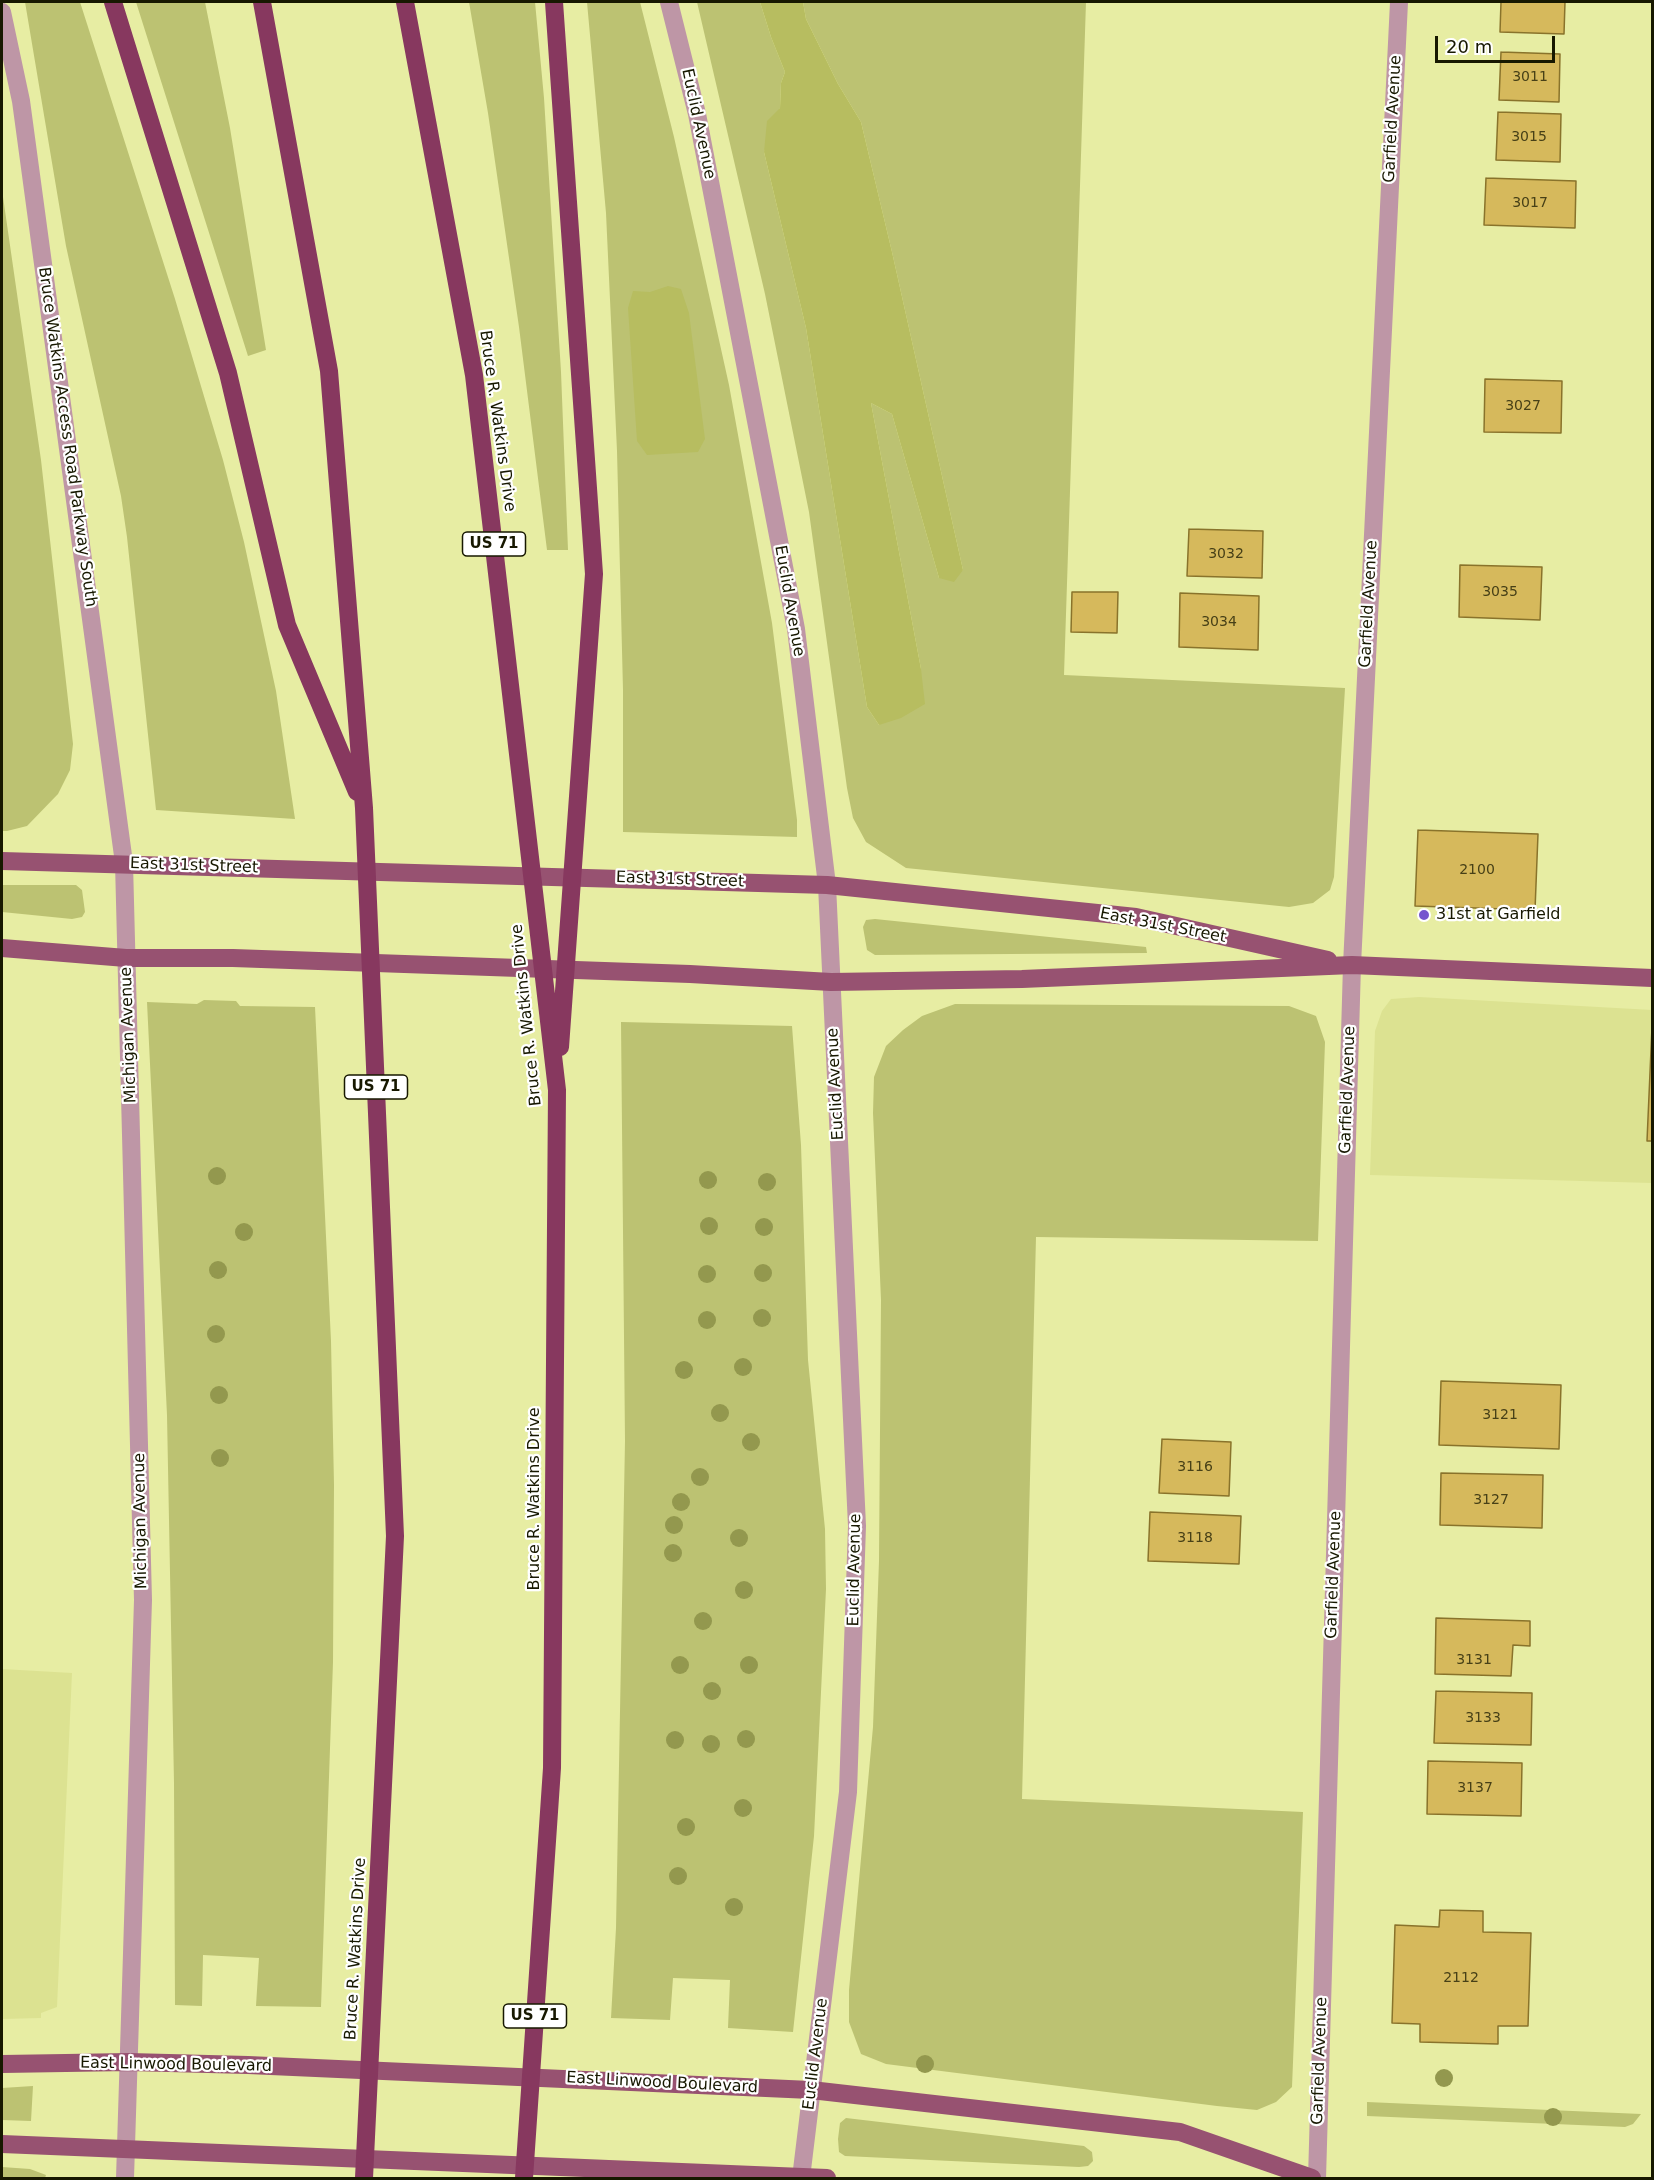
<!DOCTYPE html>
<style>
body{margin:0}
#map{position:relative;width:1654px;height:2180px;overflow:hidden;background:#e7eda3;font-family:"DejaVu Sans",sans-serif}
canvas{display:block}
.frame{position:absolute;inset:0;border:3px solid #171800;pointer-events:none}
.scale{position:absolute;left:1435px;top:36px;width:120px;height:27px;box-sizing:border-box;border:3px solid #171800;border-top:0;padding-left:8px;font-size:18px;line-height:21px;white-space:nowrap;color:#171800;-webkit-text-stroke:4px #fff;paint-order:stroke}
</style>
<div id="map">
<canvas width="1654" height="2180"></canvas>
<div class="frame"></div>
<div class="scale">20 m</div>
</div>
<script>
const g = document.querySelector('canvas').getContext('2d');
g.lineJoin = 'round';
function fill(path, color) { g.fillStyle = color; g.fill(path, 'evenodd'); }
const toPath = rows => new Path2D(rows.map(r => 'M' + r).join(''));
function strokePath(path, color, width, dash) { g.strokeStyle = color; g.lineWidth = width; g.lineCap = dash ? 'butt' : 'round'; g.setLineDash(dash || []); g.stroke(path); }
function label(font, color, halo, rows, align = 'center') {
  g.font = font + ' "DejaVu Sans",sans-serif'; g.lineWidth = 4.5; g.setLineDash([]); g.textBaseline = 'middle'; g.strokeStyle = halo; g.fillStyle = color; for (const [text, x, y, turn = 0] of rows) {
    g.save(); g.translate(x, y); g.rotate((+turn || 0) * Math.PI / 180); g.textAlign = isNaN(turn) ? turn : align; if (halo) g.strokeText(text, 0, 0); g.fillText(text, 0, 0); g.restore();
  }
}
const built = toPath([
 [1419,997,1652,1010,1652,1183,1370,1175,1375,1031,1382,1011,1391,999],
 [2,1669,72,1673,57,2007,41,2013,41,2018,2,2019]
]);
const green = toPath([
 [25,2,80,2,175,299,223,460,244,542,276,691,295,819,156,810,127,537,121,496,66,246],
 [136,2,205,2,230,128,266,350,248,356],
 [469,2,535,2,544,98,561,372,568,550,547,550,519,327,488,113],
 [587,2,640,2,674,137,729,385,772,623,797,820,797,837,623,832,623,690,617,451,606,213],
 [697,2,760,2,771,37,785,72,781,83,780,108,764,152,806,328,867,707,879,725,921,669,871,403,892,414,939,578,963,570,892,252,861,122,838,84,806,19,803,2,1086,2,1064,675,1345,688,1334,877,1330,890,1313,903,1289,907,906,868,866,842,853,818,847,788,809,512,765,294],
 [2,190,41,460,73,744,70,770,58,794,27,826,7,831,2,831],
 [2,885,76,885,82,890,85,912,82,917,72,919,2,912],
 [875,919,1146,947,1147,953,875,955,867,950,863,927,866,920],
 [204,1000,236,1001,240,1006,315,1007,331,1341,334,1485,333,1662,321,2007,256,2006,259,1958,203,1955,202,2006,175,2005,174,1783,167,1415,147,1002,197,1004],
 [955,1004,1289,1006,1316,1016,1325,1042,1318,1241,1036,1237,1022,1799,1303,1812,1292,2087,1276,2102,1257,2110,1217,2106,886,2064,861,2054,849,2022,849,1990,873,1727,879,1561,881,1300,873,1113,874,1077,886,1046,903,1030,922,1016],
 [621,1022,792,1026,801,1145,808,1360,825,1529,826,1589,814,1836,793,2032,728,2028,730,1980,673,1978,670,2020,611,2018,616,1928,625,1441],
 [33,2086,31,2121,2,2120,2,2088],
 [1367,2102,1641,2114,1633,2124,1625,2127,1367,2116],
 [846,2118,1084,2146,1092,2152,1093,2161,1088,2166,1079,2167,845,2156,839,2152,838,2139,840,2123],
 [2,2167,30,2169,46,2175,45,2178,2,2177]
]);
const forest = toPath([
 [760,2,803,2,806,19,838,84,861,122,892,252,963,570,954,582,939,578,892,414,871,403,921,669,925,704,901,718,879,725,867,707,806,328,764,152,767,121,780,108,781,83,785,72,771,37],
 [668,286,681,289,689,313,705,439,698,452,647,455,637,441,628,308,633,291,650,292]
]);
const building = toPath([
 [1501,2,1565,2,1564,34,1500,32,1501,2],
 [1501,52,1560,54,1559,102,1499,100,1501,52],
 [1498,112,1561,114,1560,162,1496,160,1498,112],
 [1486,178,1576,181,1575,228,1484,225,1486,178],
 [1485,379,1562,381,1561,433,1484,432,1485,379],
 [1189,529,1263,531,1262,578,1187,576,1189,529],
 [1460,565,1542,567,1540,620,1459,617,1460,565],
 [1072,592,1118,592,1117,633,1071,632,1072,592],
 [1180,593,1259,596,1258,650,1179,647,1180,593],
 [1418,830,1538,834,1535,910,1415,906,1418,830],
 [1652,1027,1652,1141,1647,1141,1652,1027],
 [1441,1381,1561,1385,1559,1449,1439,1445,1441,1381],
 [1162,1439,1231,1442,1229,1496,1159,1493,1162,1439],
 [1441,1473,1543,1475,1542,1528,1440,1525,1441,1473],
 [1150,1512,1241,1516,1239,1564,1148,1561,1150,1512],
 [1436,1618,1530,1621,1530,1646,1513,1645,1511,1676,1435,1674,1436,1618],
 [1436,1691,1532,1693,1531,1745,1434,1743,1436,1691],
 [1428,1761,1522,1763,1521,1816,1427,1814,1428,1761],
 [1440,1910,1483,1911,1483,1932,1531,1933,1528,2026,1498,2026,1498,2044,1420,2042,1420,2024,1392,2023,1395,1925,1439,1927,1440,1910]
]);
const minor = toPath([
 [669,2,697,114,796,629,827,885,857,1526,848,1792,801,2178],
 [2,12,21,101,124,863,143,1600,125,2178],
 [1317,2178,1352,965,1399,2]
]);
const major = toPath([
 [2,861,827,885,1136,917,1328,960],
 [2,948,126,958,233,958,690,974,831,982,1022,979,1352,965,1652,978],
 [2,2064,129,2062,248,2065,811,2090,1180,2132,1312,2178],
 [2,2144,827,2178]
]);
const highway = toPath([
 [113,2,228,373,287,625,357,792],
 [262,2,329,371,364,808,395,1536,364,2178],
 [405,2,474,375,557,1090,552,1768,524,2178],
 [554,2,594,574,560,1047]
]);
const trees = [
 [217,1176],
 [708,1180],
 [767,1182],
 [709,1226],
 [764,1227],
 [244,1232],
 [218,1270],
 [763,1273],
 [707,1274],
 [762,1318],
 [707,1320],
 [216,1334],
 [743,1367],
 [684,1370],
 [219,1395],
 [720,1413],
 [751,1442],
 [220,1458],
 [700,1477],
 [681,1502],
 [674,1525],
 [739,1538],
 [673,1553],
 [744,1590],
 [703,1621],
 [680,1665],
 [749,1665],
 [712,1691],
 [746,1739],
 [675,1740],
 [711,1744],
 [743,1808],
 [686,1827],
 [678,1876],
 [734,1907],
 [925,2064],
 [1444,2078],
 [1553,2117]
];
const markers = [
 [1424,915,6,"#7655ce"]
];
const numberNames = [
 ["3011",1530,77],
 ["3015",1529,137],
 ["3017",1530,203],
 ["3027",1523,406],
 ["3032",1226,554],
 ["3035",1500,592],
 ["3034",1219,622],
 ["2100",1477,870],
 ["3121",1500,1415],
 ["3116",1195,1467],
 ["3127",1491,1500],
 ["3118",1195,1538],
 ["3131",1474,1660],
 ["3133",1483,1718],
 ["3137",1475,1788],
 ["2112",1461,1978]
];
const shields = [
 [494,544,63],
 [376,1087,63],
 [535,2016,63]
];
const shieldNames = [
 ["US 71",494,544],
 ["US 71",376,1087],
 ["US 71",535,2016]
];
const streetNames = [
 ["Garfield Avenue",1393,119,-87],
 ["Euclid Avenue",698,124,78],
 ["Bruce R. Watkins Drive",497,421,82],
 ["Bruce Watkins Access Road Parkway South",67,437,82],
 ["Euclid Avenue",789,601,80],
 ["Garfield Avenue",1369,604,-87],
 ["East 31st Street",194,866,2],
 ["East 31st Street",680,880,2],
 ["East 31st Street",1163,926,11],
 ["Bruce R. Watkins Drive",527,1015,-96],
 ["Michigan Avenue",129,1035,-92],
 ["Euclid Avenue",836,1084,-93],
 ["Garfield Avenue",1348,1090,-88],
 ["Bruce R. Watkins Drive",535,1499,-90],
 ["Michigan Avenue",141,1521,-91],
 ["Euclid Avenue",855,1570,-89],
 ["Garfield Avenue",1334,1575,-88],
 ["Bruce R. Watkins Drive",356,1949,-87],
 ["Euclid Avenue",816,2054,-83],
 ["Garfield Avenue",1320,2061,-88],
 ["East Linwood Boulevard",176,2065,1],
 ["East Linwood Boulevard",662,2083,3]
];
const poiNames = [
 ["31st at Garfield",1436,915]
];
fill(built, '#dce291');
fill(green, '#bcc272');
fill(forest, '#b7bd60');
fill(building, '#d6b95c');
strokePath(building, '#89732b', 1.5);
strokePath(minor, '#be96a6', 18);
strokePath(major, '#975271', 18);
strokePath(highway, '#87385f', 18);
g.fillStyle = '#93984e';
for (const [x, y] of trees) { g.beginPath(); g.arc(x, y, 9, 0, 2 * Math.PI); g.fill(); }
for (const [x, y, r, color] of markers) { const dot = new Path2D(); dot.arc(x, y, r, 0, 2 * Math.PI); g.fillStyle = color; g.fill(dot); strokePath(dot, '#fff', 2); }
label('14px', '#474017', null, numberNames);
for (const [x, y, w] of shields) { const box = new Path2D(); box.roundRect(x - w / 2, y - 12, w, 24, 4.5); g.fillStyle = '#fff'; g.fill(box); strokePath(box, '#171800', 1.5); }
label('bold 15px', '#171800', null, shieldNames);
label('16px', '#171800', '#fff', streetNames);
label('16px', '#171800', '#fff', poiNames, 'left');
</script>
